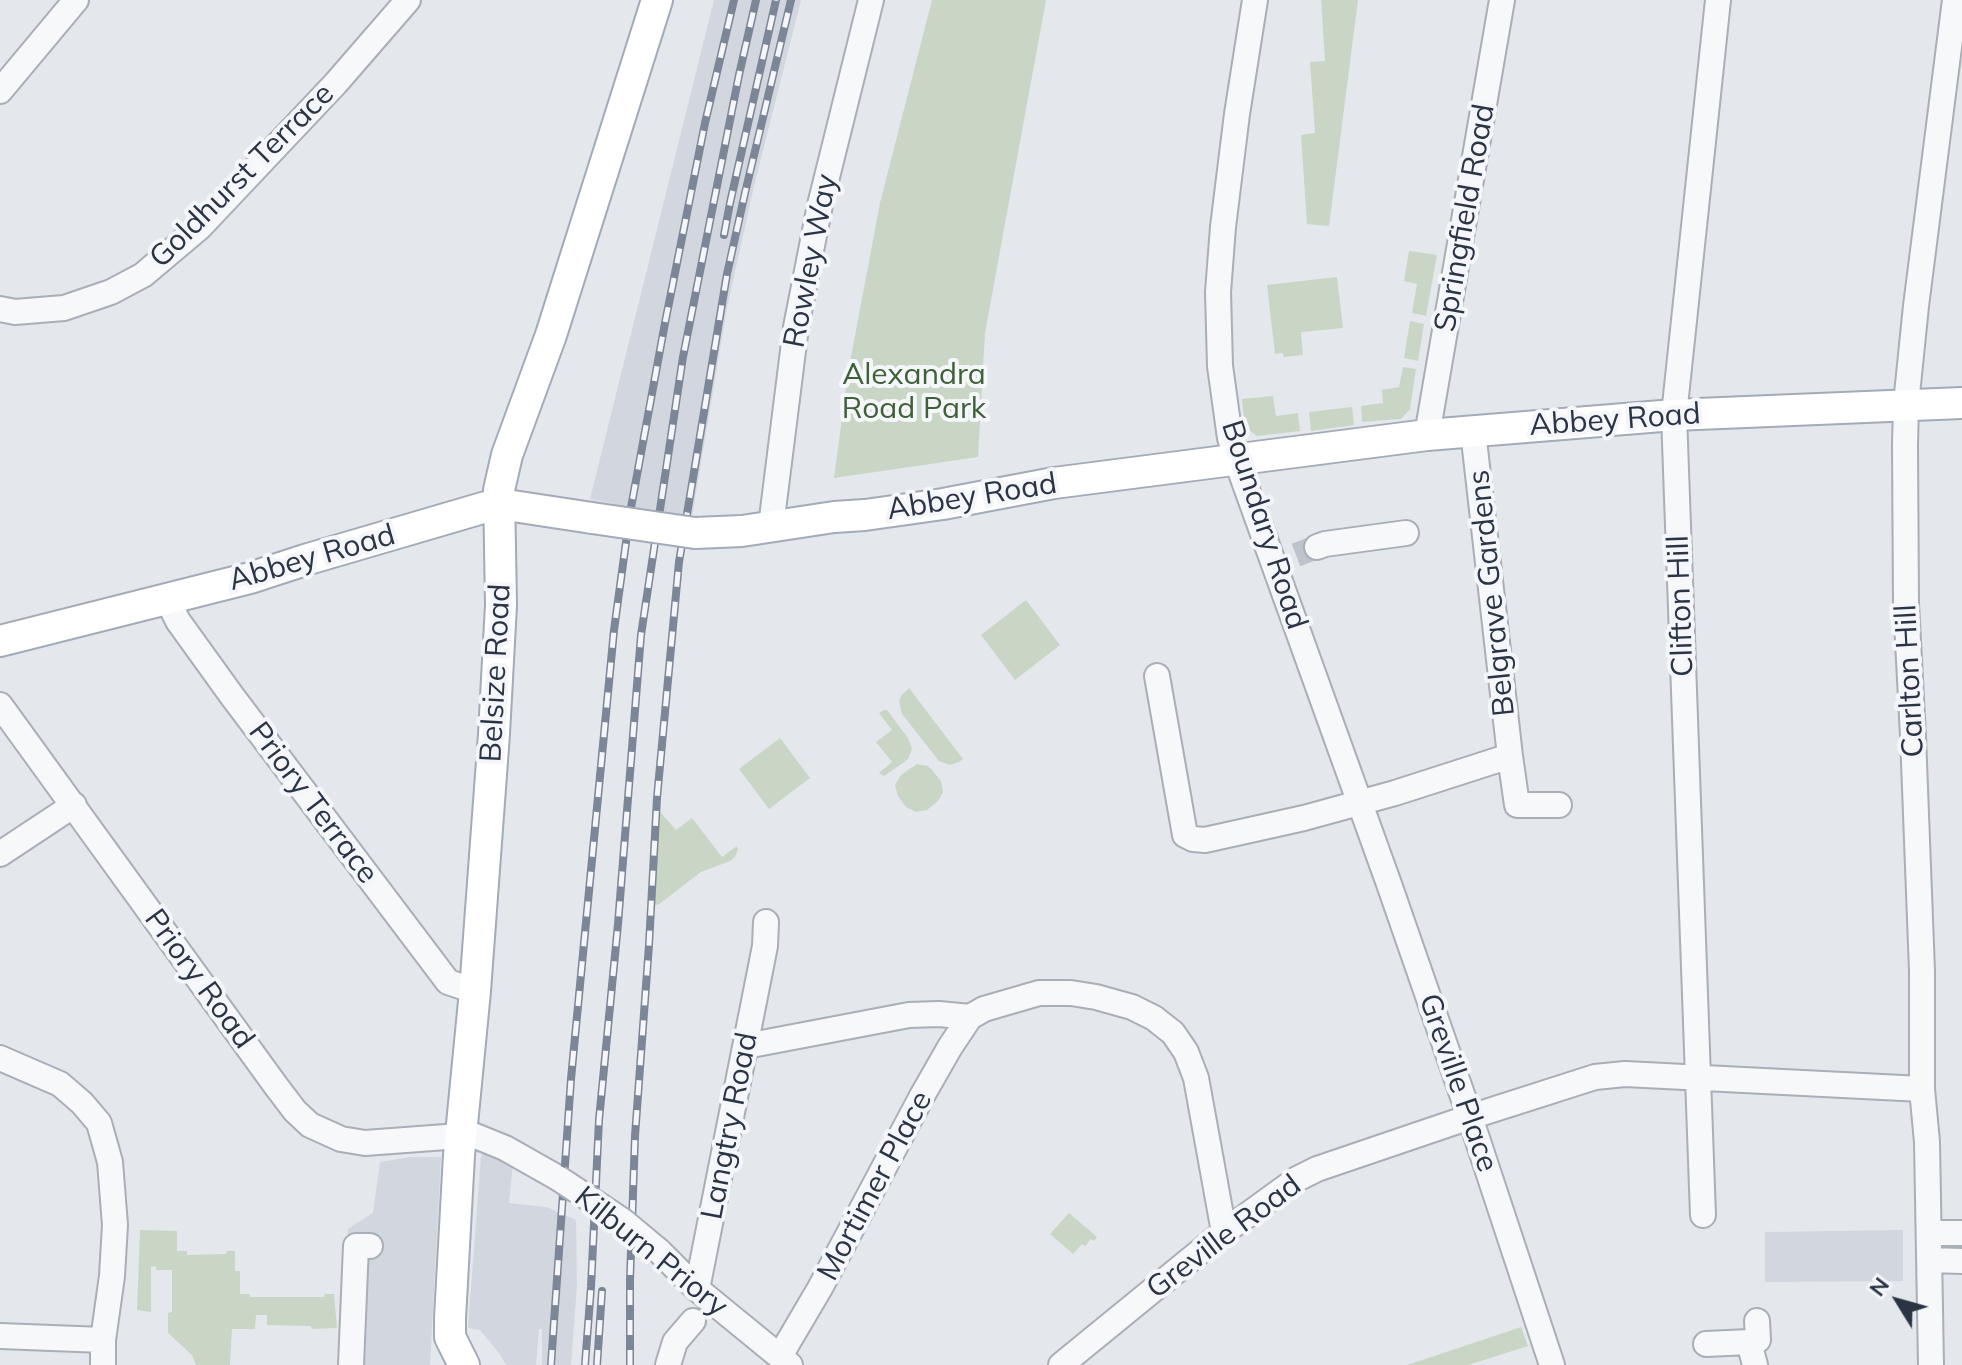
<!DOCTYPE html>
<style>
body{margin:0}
#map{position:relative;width:1962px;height:1365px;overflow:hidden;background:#e4e7ec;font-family:Mulish,sans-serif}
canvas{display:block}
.north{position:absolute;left:1858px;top:1261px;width:80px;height:80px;-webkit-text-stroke:6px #f4f6f9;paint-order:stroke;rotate:307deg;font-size:22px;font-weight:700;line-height:32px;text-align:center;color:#2b3445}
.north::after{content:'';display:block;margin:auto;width:28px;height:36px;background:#2b3445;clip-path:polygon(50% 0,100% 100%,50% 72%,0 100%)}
</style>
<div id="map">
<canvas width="1962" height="1365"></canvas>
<div class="north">N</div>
</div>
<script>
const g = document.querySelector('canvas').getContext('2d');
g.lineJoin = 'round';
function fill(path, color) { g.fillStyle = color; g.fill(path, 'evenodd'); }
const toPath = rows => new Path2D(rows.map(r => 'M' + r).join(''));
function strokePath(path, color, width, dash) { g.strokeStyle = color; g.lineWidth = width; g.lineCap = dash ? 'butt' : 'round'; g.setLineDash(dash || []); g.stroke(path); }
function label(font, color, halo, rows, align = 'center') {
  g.font = font + ' Mulish,sans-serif'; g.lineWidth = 8; g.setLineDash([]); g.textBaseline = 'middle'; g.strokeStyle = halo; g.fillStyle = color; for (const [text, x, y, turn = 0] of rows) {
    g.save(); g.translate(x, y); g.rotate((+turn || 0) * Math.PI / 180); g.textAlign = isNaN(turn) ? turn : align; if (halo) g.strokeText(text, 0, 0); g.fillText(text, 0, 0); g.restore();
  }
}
const built = toPath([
 [714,0,801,0,754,186,727,308,692,517,671,516,590,499],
 [485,1151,513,1163,509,1203,546,1207,576,1220,577,1285,571,1365,542,1365,542,1329,539,1329,536,1365,506,1365,499,1353,480,1330,468,1328,481,1156],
 [410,1157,441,1157,430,1365,344,1365,348,1229,373,1213,380,1162],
 [1903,1230,1903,1281,1765,1282,1765,1232]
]);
const green = toPath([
 [932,0,1046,0,985,333,978,457,834,478,848,373,880,203],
 [1321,0,1358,0,1329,226,1307,224,1301,135,1315,133,1310,62,1325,61],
 [1409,251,1437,255,1426,316,1412,313,1417,284,1404,281],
 [1337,277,1343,328,1301,332,1303,355,1284,357,1283,353,1275,354,1267,285],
 [1410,321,1424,324,1418,361,1404,358],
 [1403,367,1416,369,1410,409,1401,419,1362,422,1361,406,1383,403,1382,390,1399,387],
 [1273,396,1276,416,1298,413,1300,431,1257,436,1245,427,1242,399],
 [1352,407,1354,425,1311,431,1309,412],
 [1026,600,1060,645,1015,680,981,635],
 [909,688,963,759,959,762,950,765,939,761,902,714,899,702,901,696],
 [884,710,887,710,908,738,912,749,908,759,903,763,884,776,879,773,892,762,876,742,892,730,879,713],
 [780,738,810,778,769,809,739,769],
 [917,764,928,766,932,770,941,781,943,792,938,801,927,810,916,812,906,807,898,796,895,785,901,775],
 [654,805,676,830,692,818,722,857,737,846,738,849,735,857,730,861,701,872,658,905,650,904],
 [1069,1213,1097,1237,1094,1241,1091,1239,1085,1246,1082,1244,1073,1254,1050,1234],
 [140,1230,177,1231,177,1251,187,1251,187,1255,226,1254,227,1251,235,1251,235,1271,240,1271,240,1294,250,1294,250,1297,324,1297,325,1294,334,1294,337,1328,313,1329,310,1326,267,1325,267,1315,256,1315,255,1329,232,1329,230,1365,196,1365,192,1355,168,1333,168,1313,172,1312,172,1270,156,1270,156,1266,151,1267,151,1312,137,1310],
 [1521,1327,1528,1346,1468,1365,1407,1365]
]);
const minorTunnel = toPath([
 [1296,555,1317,547]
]);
const minor = toPath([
 [1255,0,1237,114,1223,227,1218,292,1220,366,1230,438,1236,459,1389,884,1470,1117,1552,1365],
 [0,91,76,0],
 [0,309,15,312,64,308,111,292,143,275,200,227,336,83,408,0],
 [1473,431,1510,756],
 [1427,435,1502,0],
 [771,526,796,327,820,205,871,0],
 [1317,547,1325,544,1406,533],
 [166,597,178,621,232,696,448,982,475,991],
 [1157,676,1185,835,1193,839,1205,840,1304,818,1395,793,1510,756,1517,805,1559,805],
 [0,705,276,1086,295,1111,310,1125,341,1139,365,1143,473,1135,505,1148,558,1178],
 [0,854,74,805],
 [746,1046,909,1015,939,1014,970,1017,984,1009,1039,993,1071,993,1096,997,1132,1007,1154,1018,1173,1033,1186,1052,1196,1078,1224,1232],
 [0,1058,60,1084,82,1103,99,1123,110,1162,115,1225,112,1276,103,1340,103,1365],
 [1703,1215,1674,415,1718,0],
 [1929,1233,1962,1233],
 [659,1251,697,1289,790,1365],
 [1930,1260,1962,1261],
 [697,1289,765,946,766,922],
 [0,1336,103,1340],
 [1706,1344,1749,1342],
 [780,1356,820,1288,922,1096,950,1047,970,1017],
 [351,1365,356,1246,370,1246],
 [668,1365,675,1342,693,1321],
 [1061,1365,1224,1232,1297,1179,1317,1169,1470,1117,1595,1077,1625,1074,1922,1089],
 [1755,1365,1749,1342,1758,1340,1757,1321],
 [1931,1365,1927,1142,1922,1089,1922,971,1913,736,1906,603,1905,445,1906,404,1916,306,1955,0]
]);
const major = toPath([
 [695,533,742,531,834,517,865,515,943,504,1054,483,1427,435,1674,415,1962,403],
 [0,641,250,578,305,560,486,507,513,506,592,518],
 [464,1365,450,1337,450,1318,459,1155,475,991,494,734,501,605,499,490,507,455,551,335,657,0]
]);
const rail = toPath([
 [724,235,730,203,776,0],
 [551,1365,571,1079,614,630,630,513,665,323,705,123,734,0],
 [585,1365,591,1287,599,1120,618,924,641,635,683,357,739,75,756,0],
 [597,1365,602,1291],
 [630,1365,630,1280,635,1136,649,945,657,798,679,562,727,274,745,193,791,0]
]);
const minorBridge = toPath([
 [558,1178,623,1221,659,1251]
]);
const majorBridge = toPath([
 [592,518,695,533]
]);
const streetNames = [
 ["Goldhurst Terrace",242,176,-45],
 ["Springfield Road",1465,218,-80],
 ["Rowley Way",811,261,-79],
 ["Abbey Road",1615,420,-4],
 ["Abbey Road",972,497,-9],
 ["Boundary Road",1264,525,72],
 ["Abbey Road",312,558,-16],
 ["Belgrave Gardens",1492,593,-96],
 ["Clifton Hill",1681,606,-92],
 ["Belsize Road",496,673,-87],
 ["Carlton Hill",1910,681,-93],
 ["Priory Terrace",313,803,53],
 ["Priory Road",199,979,54],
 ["Greville Place",1458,1083,71],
 ["Langtry Road",730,1126,-79],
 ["Mortimer Place",875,1186,-62],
 ["Greville Road",1224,1237,-37],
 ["Kilburn Priory",651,1252,39]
];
const parkNames = [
 ["Alexandra",914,375],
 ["Road Park",914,409]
];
fill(built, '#d2d6de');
fill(green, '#c9d6c5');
strokePath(minorTunnel, '#bfc3cb', 24, [24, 12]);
strokePath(minor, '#a9aeb7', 28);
strokePath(major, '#a3abb8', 34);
strokePath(minor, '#f7f8fa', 24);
strokePath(major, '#fff', 30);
strokePath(rail, '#7d8696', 8);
strokePath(rail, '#f4f6f9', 5, [15]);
strokePath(minorBridge, '#a9aeb7', 28, []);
strokePath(majorBridge, '#a3abb8', 34, []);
strokePath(minorBridge, '#f7f8fa', 24);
strokePath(majorBridge, '#fff', 30);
label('30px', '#2b3445', '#f4f6f9', streetNames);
label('30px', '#3f6138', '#f4f6f9', parkNames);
</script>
